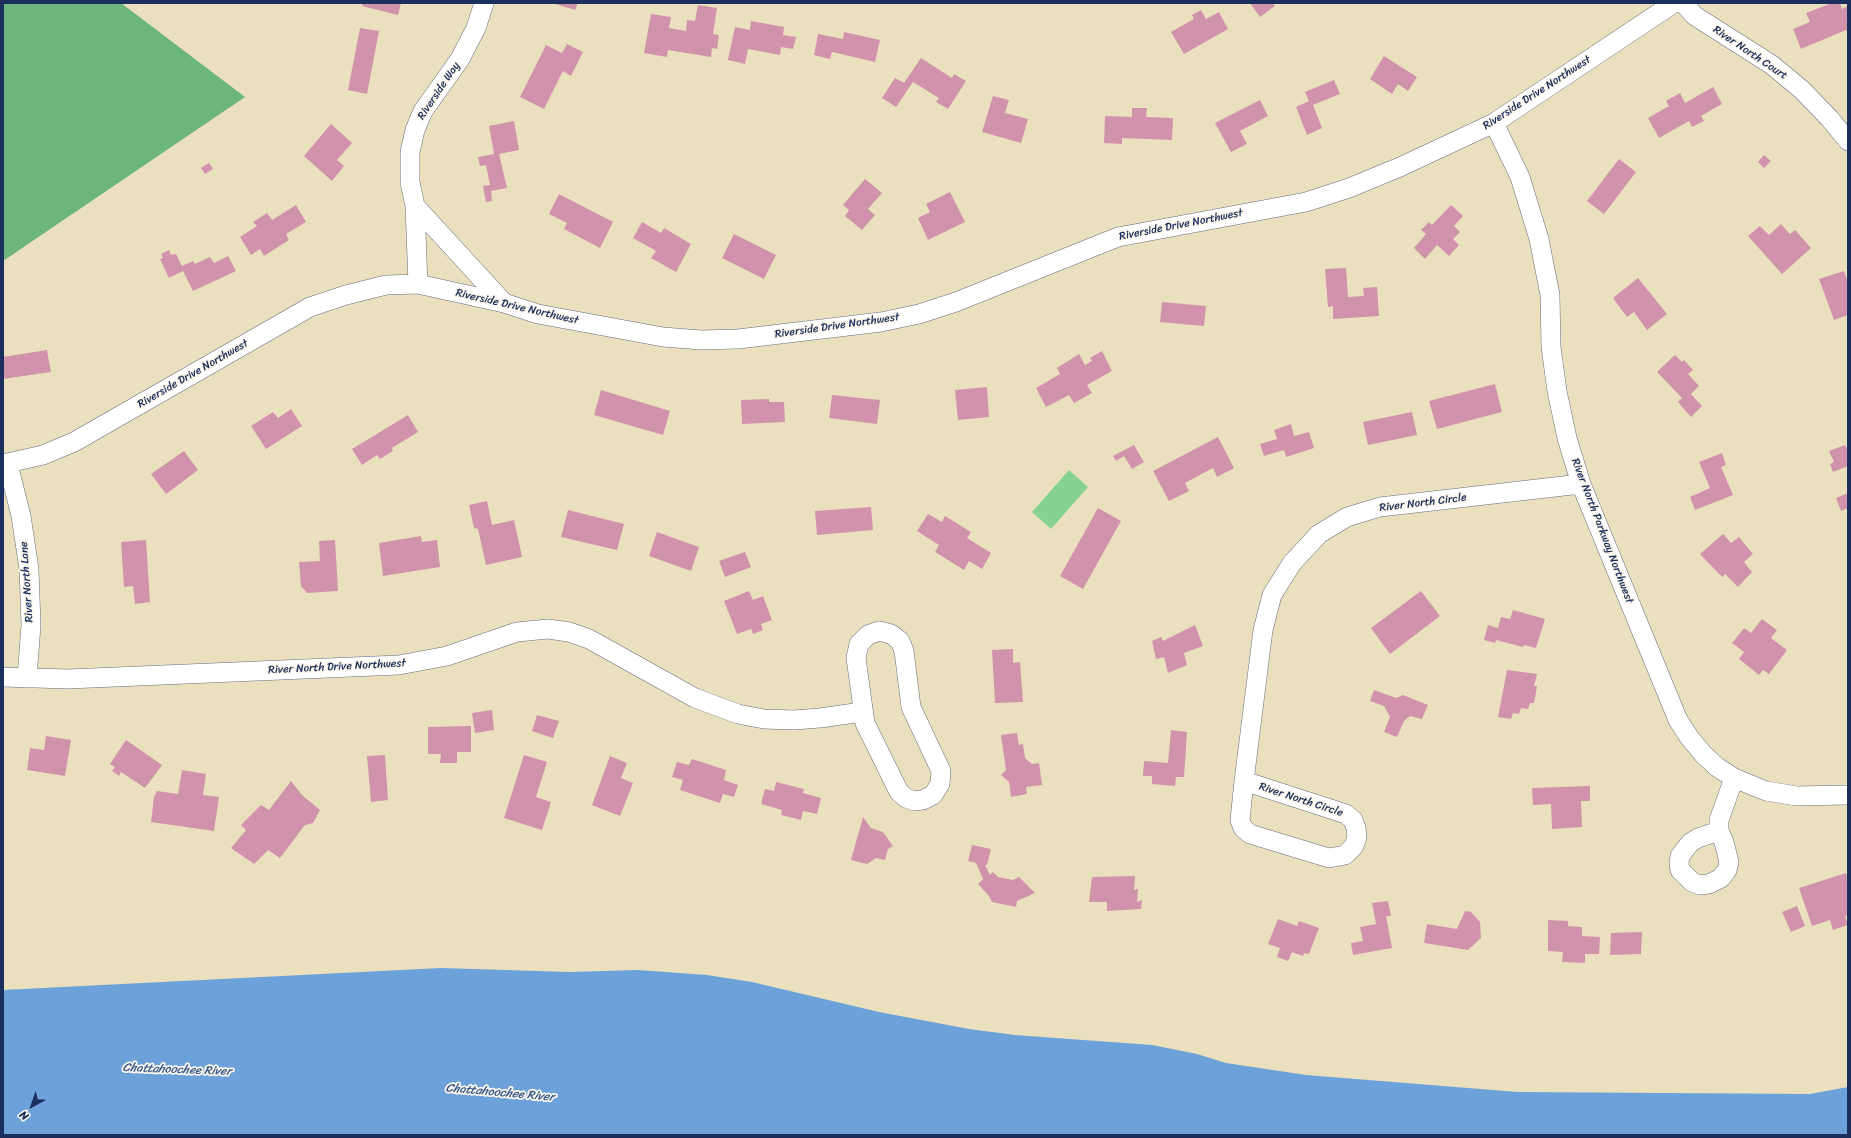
<!DOCTYPE html>
<style>
body{margin:0}
#map{position:relative;width:1851px;height:1138px;overflow:hidden;background:#ebe0bd;font-family:Sriracha,sans-serif}
canvas{display:block}
.frame{position:absolute;inset:0;border:4px solid #1b2f5e;pointer-events:none}
.north{position:absolute;left:12px;top:1086px;width:40px;height:40px;-webkit-text-stroke:3px #fbf7ec;paint-order:stroke;rotate:220deg;font-size:11px;font-weight:700;line-height:16px;text-align:center;color:#1b2f5e}
.north::after{content:'';display:block;margin:auto;width:14px;height:18px;background:#1b2f5e;clip-path:polygon(50% 0,100% 100%,50% 72%,0 100%)}
</style>
<div id="map">
<canvas width="1851" height="1138"></canvas>
<div class="frame"></div>
<div class="north">N</div>
</div>
<script>
const g = document.querySelector('canvas').getContext('2d');
g.lineJoin = 'round';
function fill(path, color) { g.fillStyle = color; g.fill(path, 'evenodd'); }
const toPath = rows => new Path2D(rows.map(r => 'M' + r).join(''));
function strokePath(path, color, width, dash) { g.strokeStyle = color; g.lineWidth = width; g.lineCap = dash ? 'butt' : 'round'; g.setLineDash(dash || []); g.stroke(path); }
function label(font, color, halo, rows, align = 'center') {
  g.font = font + ' Sriracha,sans-serif'; g.lineWidth = 3.5; g.setLineDash([]); g.textBaseline = 'middle'; g.strokeStyle = halo; g.fillStyle = color; for (const [text, x, y, turn = 0] of rows) {
    g.save(); g.translate(x, y); g.rotate((+turn || 0) * Math.PI / 180); g.textAlign = isNaN(turn) ? turn : align; if (halo) g.strokeText(text, 0, 0); g.fillText(text, 0, 0); g.restore();
  }
}
const green = toPath([
 [1069,470,1088,487,1051,529,1032,512]
]);
const forest = toPath([
 [3,3,121,3,245,97,3,261]
]);
const water = toPath([
 [441,968,569,972,638,970,707,975,752,982,879,1012,969,1029,1015,1035,1152,1045,1197,1054,1226,1063,1306,1075,1518,1092,1810,1094,1848,1087,1848,1135,3,1135,3,990]
]);
const building = toPath([
 [363,3,401,3,398,15,362,6],
 [556,3,578,3,575,10,555,4],
 [1250,3,1273,3,1275,6,1260,17],
 [1832,3,1840,3,1842,9,1848,6,1848,32,1846,30,1801,49,1793,29,1810,22,1806,13],
 [698,5,717,8,713,34,719,35,717,49,712,48,711,57,668,50,667,57,644,53,651,14,671,17,669,28,686,31,687,20,695,21],
 [1201,10,1206,19,1219,12,1228,29,1184,54,1171,32,1194,19,1192,15],
 [751,21,784,27,783,35,796,37,793,49,781,47,780,55,748,49,745,64,728,60,735,27,750,30],
 [360,28,379,31,367,94,348,90],
 [844,32,880,40,875,62,832,52,830,59,814,55,818,34,843,39],
 [567,44,583,52,571,76,563,71,544,109,520,97,546,45,562,53],
 [1384,56,1417,77,1408,91,1398,84,1392,94,1370,79],
 [921,58,952,78,954,74,966,81,948,109,936,102,939,98,913,82,896,107,882,98,895,78,904,83],
 [1334,80,1340,94,1313,105,1322,128,1307,135,1296,107,1309,101,1305,92],
 [1713,87,1722,104,1701,116,1704,121,1692,127,1689,121,1659,138,1648,118,1669,106,1666,101,1680,93,1685,103],
 [993,96,1009,100,1005,113,1028,119,1021,143,982,132],
 [1260,100,1268,116,1240,131,1247,144,1231,152,1215,123],
 [1132,108,1147,108,1146,117,1173,118,1172,140,1122,138,1122,144,1104,143,1105,116,1132,117],
 [514,121,519,150,499,154,507,188,491,191,492,201,486,202,483,186,490,185,486,165,480,166,478,157,494,154,489,126],
 [331,124,352,143,337,160,344,166,332,181,304,156],
 [1764,155,1771,161,1764,168,1758,162],
 [1619,159,1636,172,1604,214,1587,201],
 [209,163,213,169,205,174,201,168],
 [865,179,882,193,868,209,875,215,862,230,845,216,849,210,843,205],
 [950,192,965,222,928,240,918,218,930,212,926,204],
 [559,194,613,222,600,248,564,229,567,223,549,214],
 [296,205,306,222,286,234,289,240,264,256,260,249,251,255,240,237,257,226,253,222,267,213,272,220],
 [1451,205,1463,216,1454,226,1460,232,1453,239,1459,245,1449,256,1437,245,1425,259,1414,248,1426,234,1421,230,1429,222,1432,225],
 [642,222,661,233,664,228,691,244,676,272,651,258,656,251,633,238],
 [1781,224,1790,234,1795,230,1811,248,1782,274,1748,236,1760,226,1769,235],
 [734,234,776,255,764,279,722,258],
 [169,250,171,255,176,254,182,266,193,261,195,264,210,257,214,263,228,256,236,271,193,291,183,271,169,278,160,259,163,258,161,254],
 [1346,268,1348,297,1364,296,1363,288,1377,287,1379,316,1333,319,1333,306,1328,307,1325,269],
 [1844,271,1848,283,1848,315,1834,320,1819,279],
 [1638,278,1667,314,1647,330,1634,312,1627,317,1613,298],
 [1162,302,1206,306,1204,326,1160,322],
 [47,350,51,372,3,379,3,357],
 [1102,351,1112,371,1087,385,1092,393,1074,403,1069,395,1046,407,1036,388,1060,374,1057,368,1079,354,1085,365,1092,361,1090,358],
 [1675,355,1682,362,1684,360,1693,370,1688,374,1699,386,1691,394,1702,406,1691,417,1678,402,1682,398,1657,372],
 [1495,384,1502,412,1437,429,1429,401],
 [987,387,989,417,958,420,955,390],
 [601,390,670,411,663,435,594,415],
 [832,395,880,400,877,424,829,418],
 [769,399,769,402,784,402,785,422,742,424,741,400],
 [291,409,302,426,266,449,251,426,273,412,278,418],
 [1412,412,1417,435,1368,445,1363,422],
 [408,415,418,432,392,448,393,451,380,459,377,455,362,465,352,449],
 [1291,424,1294,436,1309,432,1314,448,1286,457,1284,450,1264,456,1260,444,1277,439,1274,430],
 [1218,437,1234,468,1217,477,1213,468,1185,483,1189,491,1169,501,1153,471],
 [1134,445,1144,462,1132,469,1124,456,1116,461,1113,456],
 [1845,445,1848,450,1848,466,1833,472,1830,464,1834,462,1829,451],
 [184,451,198,470,166,494,151,474],
 [1722,453,1726,465,1721,467,1733,495,1695,510,1690,497,1710,488,1699,462],
 [1848,493,1848,508,1841,511,1836,498],
 [487,501,492,525,514,520,522,557,486,565,478,529,474,528,469,505],
 [871,507,873,530,817,535,815,511],
 [1098,508,1121,521,1083,589,1060,576],
 [568,510,624,524,617,550,561,537],
 [928,514,942,522,945,516,971,532,967,538,991,553,982,569,969,561,964,570,935,552,939,545,917,531],
 [657,532,699,547,691,571,649,556],
 [1723,534,1731,543,1739,537,1753,554,1744,562,1752,572,1738,587,1725,574,1722,577,1700,554],
 [421,536,422,542,437,540,440,567,383,576,379,543],
 [146,540,150,602,135,604,133,586,124,587,121,542],
 [335,540,338,591,307,593,301,586,299,562,320,561,319,541],
 [745,552,751,567,725,577,719,561],
 [749,591,753,600,763,596,772,620,761,624,763,630,753,634,751,629,737,634,724,601],
 [1421,591,1440,616,1390,654,1371,628],
 [1513,610,1545,619,1536,648,1524,645,1523,647,1496,640,1495,643,1484,640,1488,625,1498,628,1501,617,1510,619],
 [1762,619,1777,630,1771,638,1787,650,1769,674,1763,670,1759,675,1739,659,1744,652,1732,643,1744,628,1751,633],
 [1195,625,1203,646,1184,653,1187,665,1168,673,1164,657,1156,659,1152,641,1161,637,1163,641],
 [1013,649,1013,663,1020,662,1023,702,995,703,992,650],
 [1507,670,1537,674,1534,686,1537,686,1534,703,1530,703,1528,709,1521,708,1519,714,1513,713,1511,719,1498,717],
 [1374,690,1396,698,1403,695,1428,705,1422,719,1410,716,1404,721,1397,737,1384,732,1390,717,1384,706,1370,701],
 [492,710,494,730,475,733,472,713],
 [537,715,559,721,553,738,532,731],
 [471,726,471,752,457,752,457,763,440,763,441,754,428,754,428,727],
 [1171,730,1187,732,1184,777,1176,777,1175,786,1152,784,1152,776,1143,776,1144,761,1168,763],
 [1017,733,1019,745,1023,744,1025,758,1032,764,1039,763,1042,785,1026,787,1027,794,1011,797,1009,782,1001,775,1006,770,1001,735],
 [46,736,71,740,65,776,27,770,30,748,44,750],
 [126,740,162,765,145,788,121,772,119,776,112,771,115,767,110,764],
 [385,755,388,800,371,802,367,756],
 [524,755,547,762,536,797,551,802,542,830,504,818],
 [610,756,627,763,621,778,633,783,620,816,592,805],
 [692,759,726,770,724,780,738,785,734,797,723,794,720,803,680,790,683,780,672,777,677,762,689,765],
 [182,770,206,774,203,795,219,797,214,831,151,822,154,797,157,791,178,794],
 [291,781,302,795,320,810,313,823,305,825,280,858,268,850,254,864,231,848,246,830,241,825,261,805,269,810],
 [776,782,804,789,803,793,821,798,817,814,803,811,801,820,781,815,782,810,761,804,765,789,774,791],
 [1590,786,1590,801,1581,801,1582,827,1552,829,1551,804,1533,805,1532,788],
 [863,817,871,828,883,832,893,846,888,849,885,860,876,858,867,864,851,860],
 [972,845,991,849,987,865,985,865,990,875,993,872,998,877,1013,880,1019,877,1035,893,1017,901,1016,907,992,902,989,896,978,884,983,879,976,863,968,861],
 [1846,873,1848,880,1848,915,1845,916,1848,925,1833,930,1830,920,1812,926,1799,888],
 [1135,876,1134,890,1138,889,1137,902,1142,900,1141,909,1107,911,1107,902,1089,902,1092,877],
 [1388,901,1391,916,1386,916,1392,948,1353,955,1351,943,1363,941,1360,927,1376,924,1372,903],
 [1797,906,1805,926,1791,932,1782,912],
 [1465,911,1471,912,1480,922,1481,938,1468,950,1424,943,1427,924,1457,929],
 [1278,919,1297,926,1299,921,1319,928,1309,954,1304,953,1303,956,1292,952,1288,961,1277,957,1280,948,1268,944],
 [1548,920,1568,921,1568,926,1582,927,1582,936,1600,937,1599,954,1585,954,1585,963,1562,962,1563,952,1548,951],
 [1642,932,1641,954,1610,955,1611,933]
]);
const minor = toPath([
 [1683,3,1695,16,1772,65,1802,90,1830,119,1848,141],
 [1494,123,1520,177,1539,239,1550,295,1551,347,1557,391,1567,438,1581,484,1678,720,1689,737,1703,754,1717,767,1734,778,1766,791,1797,796,1848,795],
 [415,206,504,303],
 [418,284,415,206,410,182,410,152,415,130,423,111,460,59,476,28,484,3],
 [3,464,43,455,74,442,310,307,346,295,386,285,418,284,504,303,538,314,663,337,701,340,738,339,881,322,919,314,956,302,1118,237,1306,202,1349,188,1400,167,1494,123,1674,3],
 [8,464,21,516,29,569,31,625,27,678],
 [879,631,891,634,900,641,904,651,911,707,941,771,940,784,933,795,923,800,914,801,906,798,899,792,865,723,856,658,859,644,868,635,879,631],
 [3,677,68,679,399,665,447,656,517,632,548,629,569,632,589,639,695,698,738,714,764,719,794,720,820,718,862,712],
 [1244,781,1263,630,1272,595,1292,563,1319,534,1347,517,1380,507,1581,484],
 [1244,781,1346,814,1353,820,1356,828,1357,837,1354,846,1345,855,1329,858,1250,834,1243,828,1240,820,1244,781],
 [1719,831,1698,838,1690,843,1680,856,1679,863,1680,870,1692,882,1700,885,1709,884,1721,878,1727,870,1729,862,1724,842,1719,831,1719,820,1734,778]
]);
const streetNames = [
 ["River North Court",1750,53,34],
 ["Riverside Way",439,91,-56],
 ["Riverside Drive Northwest",1537,93,-33],
 ["Riverside Drive Northwest",1181,225,-11],
 ["Riverside Drive Northwest",517,307,13],
 ["Riverside Drive Northwest",837,326,-8],
 ["Riverside Drive Northwest",193,374,-30],
 ["River North Circle",1423,503,-7],
 ["River North Parkway Northwest",1602,531,69],
 ["River North Lane",27,582,-94],
 ["River North Drive Northwest",337,667,-3],
 ["River North Circle",1301,800,18]
];
const waterNames = [
 ["Chattahoochee River",177,1070,2],
 ["Chattahoochee River",500,1093,5]
];
fill(green, '#86d391');
fill(forest, '#6cb57b');
fill(water, '#6ca2d9');
fill(building, '#d193ac');
strokePath(minor, '#646d7f', 20);
strokePath(minor, '#fff', 19);
label('11px', '#1b2f5e', '#fbf7ec', streetNames);
label('italic 12px', '#375789', '#fbf7ec', waterNames);
</script>
